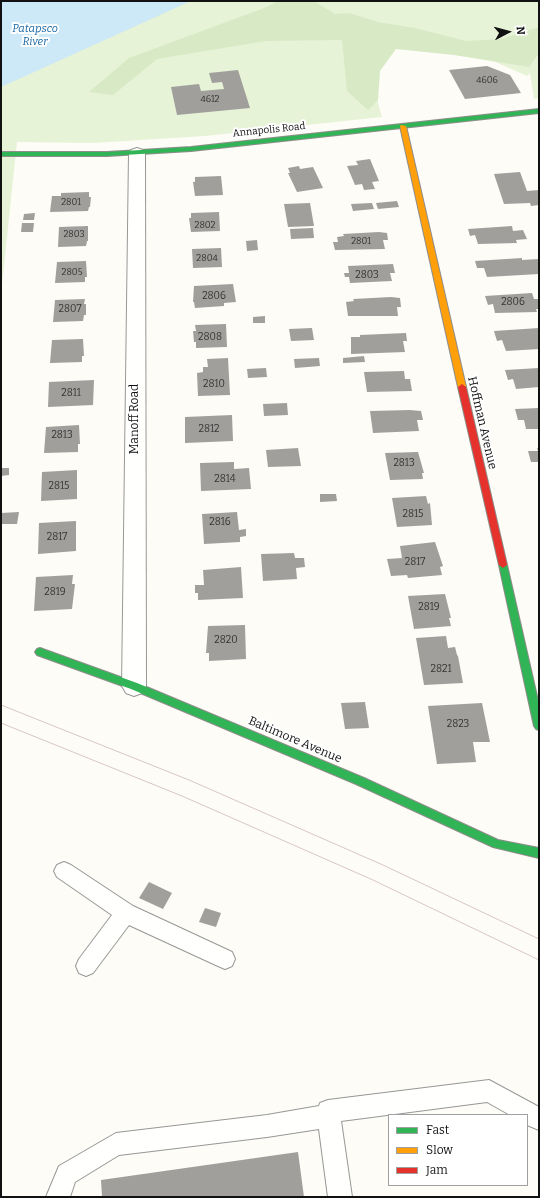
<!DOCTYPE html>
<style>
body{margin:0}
#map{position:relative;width:540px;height:1198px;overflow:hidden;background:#fdfcf7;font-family:Bitter,serif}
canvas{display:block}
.frame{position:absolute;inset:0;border:2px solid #111;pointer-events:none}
.legend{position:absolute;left:388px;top:1114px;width:140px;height:72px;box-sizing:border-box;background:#fff;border:1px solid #a0a0a0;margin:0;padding:5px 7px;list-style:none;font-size:12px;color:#111}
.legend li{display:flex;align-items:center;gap:8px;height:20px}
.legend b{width:20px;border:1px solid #a0a0a0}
.north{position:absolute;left:488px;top:12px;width:40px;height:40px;-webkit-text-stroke:3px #fff;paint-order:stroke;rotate:84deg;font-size:11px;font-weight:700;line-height:16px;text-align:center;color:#111}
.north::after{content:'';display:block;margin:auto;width:14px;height:18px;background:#111;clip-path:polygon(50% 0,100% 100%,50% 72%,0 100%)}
</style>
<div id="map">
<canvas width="540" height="1198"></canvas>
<div class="frame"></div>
<ul class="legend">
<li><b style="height:5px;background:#30b455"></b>Fast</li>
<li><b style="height:5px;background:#ff9f0a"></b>Slow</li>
<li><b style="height:5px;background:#e5322d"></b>Jam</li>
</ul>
<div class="north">N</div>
</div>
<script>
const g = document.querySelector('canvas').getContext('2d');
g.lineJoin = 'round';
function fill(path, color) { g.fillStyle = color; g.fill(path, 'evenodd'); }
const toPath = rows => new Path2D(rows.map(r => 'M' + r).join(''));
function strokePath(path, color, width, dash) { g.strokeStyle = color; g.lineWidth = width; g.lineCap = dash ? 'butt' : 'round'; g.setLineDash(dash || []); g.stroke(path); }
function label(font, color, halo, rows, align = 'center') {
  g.font = font + ' Bitter,serif'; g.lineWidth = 4; g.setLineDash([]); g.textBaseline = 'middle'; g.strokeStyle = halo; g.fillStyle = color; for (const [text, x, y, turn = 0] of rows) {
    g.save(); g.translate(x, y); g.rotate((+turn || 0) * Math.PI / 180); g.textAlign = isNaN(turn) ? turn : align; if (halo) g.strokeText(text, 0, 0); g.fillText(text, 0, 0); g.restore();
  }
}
const green = toPath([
 [1,1,539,1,539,98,534,99,530,73,527,76,423,30,379,22,353,15,382,117,205,136,93,143,17,142,1,294]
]);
const forest = toPath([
 [278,1,314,1,335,14,349,13,379,22,415,28,466,41,501,39,539,27,539,53,529,67,454,55,396,49,380,71,378,100,368,110,347,91,342,40,266,41,157,59,113,95,89,92,129,58,264,8]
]);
const water = toPath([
 [1,1,191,1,1,87]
]);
const building = toPath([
 [487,66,510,75,521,93,465,99,449,70],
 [238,70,250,108,177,115,171,87,199,84,201,91,224,89,222,82,212,83,209,73],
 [370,159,379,181,372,182,375,189,364,190,362,184,355,185,347,166,358,165,356,161],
 [299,166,300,169,313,167,323,188,297,192,288,173,290,173,288,168],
 [520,172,527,191,539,190,539,205,531,206,530,203,504,204,494,174],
 [221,176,223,195,195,196,193,182,195,182,195,177],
 [89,192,89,197,91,197,90,207,89,207,88,211,50,212,52,196,61,196,61,193],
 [397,201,399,207,378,209,376,203],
 [310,203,314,226,288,227,284,204],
 [372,203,374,209,353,211,351,204],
 [219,212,220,231,191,232,189,218,191,218,191,213],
 [35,213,34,220,23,220,24,214],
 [22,223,34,223,33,232,21,232],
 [88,226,88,241,87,241,86,246,58,247,59,227],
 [512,226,513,231,523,230,527,239,516,240,517,243,478,244,475,235,470,236,468,229],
 [313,228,314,238,291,239,290,229],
 [379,232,387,233,388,240,383,240,385,249,335,250,333,242,338,242,337,237,344,236,343,234],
 [257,240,258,250,247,251,246,241],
 [221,248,222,267,193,268,192,249],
 [522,258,522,260,539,259,539,274,487,277,484,268,477,268,475,261],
 [86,261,87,277,85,277,85,282,55,283,57,262],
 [393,264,395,273,390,273,392,281,350,283,349,277,345,277,344,273,349,273,348,266],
 [233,284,236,302,224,303,224,306,195,308,194,302,193,302,194,286],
 [532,293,534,299,539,299,539,309,536,309,537,312,495,313,493,304,488,305,485,296],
 [391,297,400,298,401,307,397,307,398,316,348,316,346,302,354,301,353,299],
 [85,299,84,304,86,304,86,315,84,315,83,321,53,322,55,300],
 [265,316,265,323,253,323,253,317],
 [226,324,227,347,196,348,196,342,194,342,193,331,196,331,195,325],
 [312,328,314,340,291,341,289,329],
 [539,328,539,349,506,351,502,340,497,341,494,331],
 [406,333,407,341,403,341,405,352,351,354,351,337,360,337,360,335],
 [83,339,84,356,82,356,82,362,50,363,52,340],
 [364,356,365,362,343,363,343,358],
 [228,358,230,395,198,396,197,373,203,372,203,367,208,367,207,359],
 [319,358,320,366,295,368,294,359],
 [266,368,267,377,248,378,247,369],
 [539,368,539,387,516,389,513,379,508,380,505,370],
 [404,371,405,379,410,379,412,391,367,392,364,372],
 [94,380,93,405,48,407,49,382],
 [287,403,288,415,264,416,263,404],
 [539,408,539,429,526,429,524,420,518,420,515,409],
 [410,410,421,411,423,420,417,420,419,431,373,433,370,411],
 [232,415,233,441,185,443,185,417],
 [79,425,80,444,78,444,78,452,44,453,46,427],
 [298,448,301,466,268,467,266,450],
 [537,448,539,448,539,462,531,462,528,451,538,451],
 [418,452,424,473,422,473,423,479,390,480,385,453],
 [234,462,234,469,249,468,251,489,201,491,200,463],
 [1,468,9,468,9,475,1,476],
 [77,470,77,499,41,501,42,472],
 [320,494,336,494,337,501,320,502],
 [426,496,428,504,430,503,432,525,397,527,392,498],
 [19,512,17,524,1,524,1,513],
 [237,512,239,530,246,529,246,536,240,537,240,542,204,544,202,514],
 [76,521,76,551,38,554,39,523],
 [435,542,443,566,440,567,442,575,408,578,407,575,391,576,387,559,402,558,400,546],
 [294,553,295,558,304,558,305,567,296,568,297,579,263,581,261,554],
 [241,567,243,598,198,600,198,593,195,593,195,585,204,585,203,570],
 [73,575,72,584,75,584,72,609,34,611,36,577],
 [445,594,451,618,449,618,451,626,414,629,408,596],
 [245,625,246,659,209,661,209,653,206,653,208,626],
 [446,636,448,648,455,647,457,655,458,656,463,683,424,685,416,638],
 [365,702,369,728,345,729,341,703],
 [482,703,490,742,473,742,476,762,437,764,428,706],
 [149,882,172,893,163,909,139,898],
 [205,908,221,913,216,927,199,922],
 [298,1152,304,1197,102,1197,101,1180]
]);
const lane = toPath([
 [64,862,71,865,133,906,232,952,235,959,232,966,225,969,218,966,129,925,93,973,86,976,79,973,76,966,79,959,112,915,57,877,54,871,57,865,64,862],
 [489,1080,539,1107,539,1130,527,1125,527,1115,510,1115,487,1102,341,1121,352,1197,328,1197,319,1129,267,1137,119,1155,75,1182,70,1197,46,1197,59,1166,116,1133,267,1115,319,1106,320,1103,328,1100,489,1080]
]);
const street = toPath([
 [137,148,143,150,145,153,146,686,142,693,134,696,126,693,122,686,129,153,131,150,137,148]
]);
const fast = toPath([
 [539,109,539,113,191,151,107,156,1,156,1,152,107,152,191,147,539,109],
 [503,562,507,565,539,705,539,730,536,729,534,726,499,565,503,562],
 [40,648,137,683,364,778,498,840,539,848,539,858,493,847,356,784,131,689,37,655,35,652,37,649,40,648]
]);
const slow = toPath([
 [401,125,406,126,466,387,462,390,458,387,400,126,401,125]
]);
const jam = toPath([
 [462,384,466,387,507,565,503,568,499,565,458,387,462,384]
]);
const tram = toPath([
 [1,705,189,780,383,865,539,939],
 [1,723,182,796,373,880,539,960]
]);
const farNumbernames = [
 ["4606",487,80],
 ["4612",210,99],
 ["2801",71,202],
 ["2802",205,225],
 ["2803",74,234],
 ["2801",361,241],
 ["2804",207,258],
 ["2805",72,272]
];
const farStreetnames = [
 ["Annapolis Road",269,130,-6]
];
const numberNames = [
 ["2803",367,275],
 ["2806",214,296],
 ["2806",513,302],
 ["2807",70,309],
 ["2808",210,337],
 ["2810",214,384],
 ["2811",71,393],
 ["2812",209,429],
 ["2813",62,435],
 ["2813",404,463],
 ["2814",225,479],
 ["2815",59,486],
 ["2815",413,514],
 ["2816",220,522],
 ["2817",57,537],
 ["2817",415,562],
 ["2819",55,592],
 ["2819",429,607],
 ["2820",226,640],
 ["2821",441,669],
 ["2823",458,724]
];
const farWaternames = [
 ["Patapsco",35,29],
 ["River",35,42]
];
const streetNames = [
 ["Manoff Road",135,419,-90],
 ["Hoffman Avenue",482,423,77],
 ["Baltimore Avenue",295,740,23]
];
fill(green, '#e7f3d7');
fill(forest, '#d8eac5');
fill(water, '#cde8f7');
fill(building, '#a19f9c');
strokePath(lane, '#979795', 2);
strokePath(street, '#979795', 2);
strokePath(fast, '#8e8d8b', 2);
strokePath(slow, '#8e8d8b', 2);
strokePath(jam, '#8e8d8b', 2);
fill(lane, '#fffffe');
fill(street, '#fffffe');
fill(fast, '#30b455');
fill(slow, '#ff9f0a');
fill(jam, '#e5322d');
strokePath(tram, '#d9c6c7', 1);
label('9px', '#353434', null, farNumbernames);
label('10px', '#111', '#fff', farStreetnames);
label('10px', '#353434', null, numberNames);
label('italic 11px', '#1768a6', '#fff', farWaternames);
label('12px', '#111', '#fff', streetNames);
</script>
